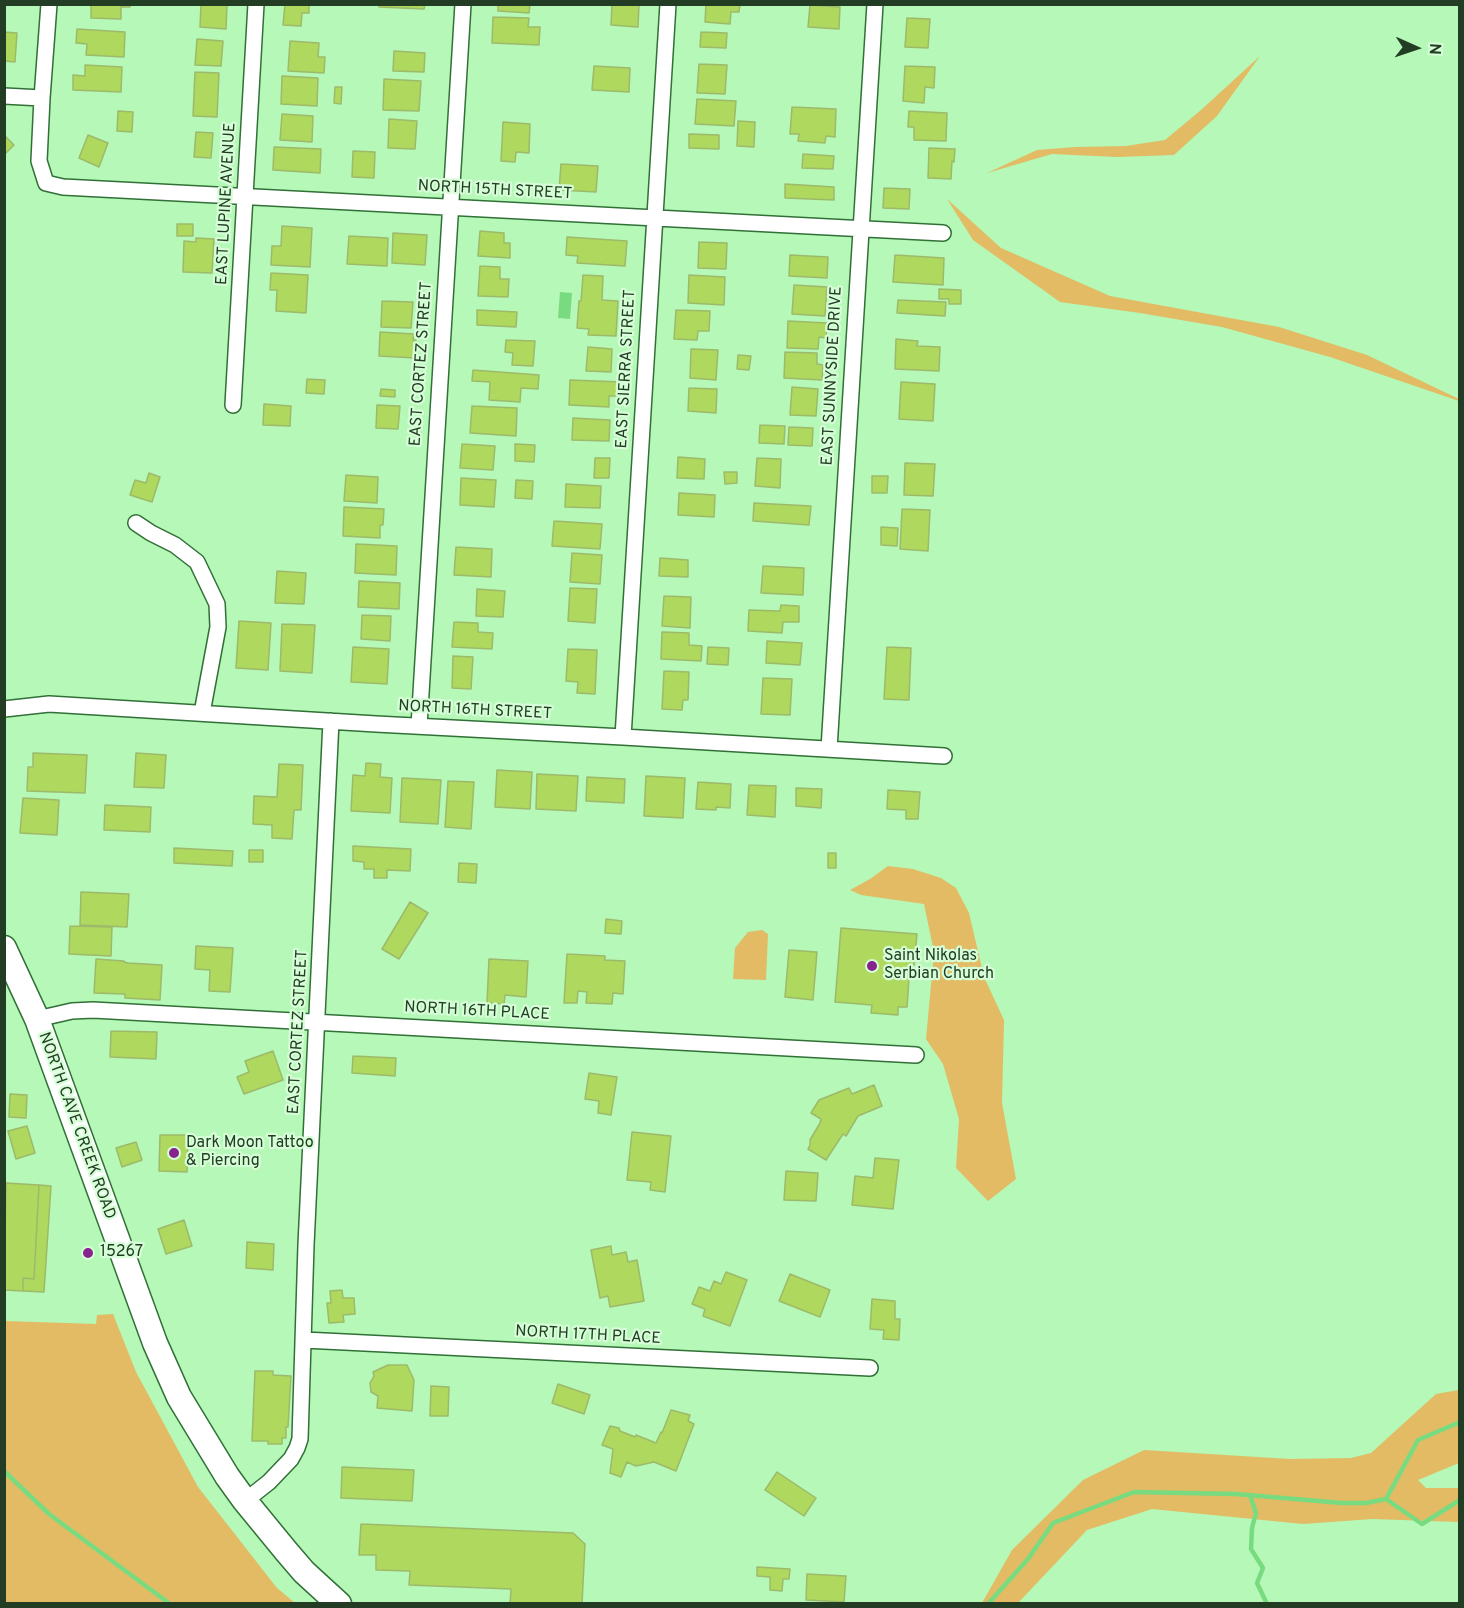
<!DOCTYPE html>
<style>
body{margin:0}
#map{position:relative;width:1464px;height:1608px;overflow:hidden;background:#b5f8b7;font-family:Overpass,sans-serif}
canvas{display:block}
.frame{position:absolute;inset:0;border:6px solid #233d24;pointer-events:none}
.north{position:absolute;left:1386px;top:18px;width:60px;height:60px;-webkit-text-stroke:4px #d6fed7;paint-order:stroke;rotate:93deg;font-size:16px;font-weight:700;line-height:24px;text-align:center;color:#233d24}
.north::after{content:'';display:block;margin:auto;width:21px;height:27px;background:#233d24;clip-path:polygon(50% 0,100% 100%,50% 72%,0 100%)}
</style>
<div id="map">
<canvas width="1464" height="1608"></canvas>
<div class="frame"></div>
<div class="north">N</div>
</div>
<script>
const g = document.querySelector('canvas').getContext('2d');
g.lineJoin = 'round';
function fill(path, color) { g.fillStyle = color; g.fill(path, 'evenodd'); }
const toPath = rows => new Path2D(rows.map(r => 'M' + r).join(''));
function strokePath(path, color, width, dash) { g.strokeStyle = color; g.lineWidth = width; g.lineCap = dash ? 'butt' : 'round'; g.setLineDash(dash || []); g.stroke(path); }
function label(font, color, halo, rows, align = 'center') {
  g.font = font + ' Overpass,sans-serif'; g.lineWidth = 4.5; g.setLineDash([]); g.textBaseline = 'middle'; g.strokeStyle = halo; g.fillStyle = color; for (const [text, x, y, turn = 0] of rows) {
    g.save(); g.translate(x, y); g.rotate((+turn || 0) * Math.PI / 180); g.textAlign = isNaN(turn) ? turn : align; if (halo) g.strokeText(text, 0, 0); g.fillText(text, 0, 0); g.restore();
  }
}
const green = toPath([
 [1260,56,1217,116,1174,155,1117,157,1052,154,987,173,1037,150,1075,147,1126,146,1165,140,1201,110],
 [947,199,1001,248,1110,296,1279,327,1367,355,1459,399,1459,401,1330,357,1222,327,1140,313,1060,302,973,240],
 [888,866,913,869,941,878,956,888,969,913,984,977,1004,1020,1002,1103,1016,1179,988,1201,956,1168,959,1119,943,1064,926,1039,934,952,924,904,861,895,850,890,870,879],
 [762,930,768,934,766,980,733,979,735,948,748,932],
 [113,1314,136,1372,198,1487,277,1588,295,1603,5,1603,5,1321,96,1324,97,1315],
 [1459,1390,1459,1463,1418,1480,1426,1488,1459,1488,1459,1522,1372,1519,1303,1524,1152,1509,1087,1530,1018,1603,982,1603,1012,1550,1083,1480,1144,1450,1290,1459,1351,1458,1371,1453,1436,1394]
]);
const water = toPath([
 [560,292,572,293,570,319,558,318]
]);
const stream = toPath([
 [4,1471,49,1514,170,1604],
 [1250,1495,1256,1513,1252,1528,1251,1549,1263,1568,1257,1583,1267,1604],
 [1386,1499,1422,1524,1460,1500],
 [988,1604,1028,1559,1053,1523,1134,1492,1236,1494,1342,1503,1366,1503,1386,1499,1418,1440,1460,1422]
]);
const building = toPath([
 [91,4,130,4,130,7,121,7,121,19,91,18,91,4],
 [201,4,227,4,226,29,200,27,201,4],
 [285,4,309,4,309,13,302,13,301,26,283,25,285,4],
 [379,4,425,4,424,9,379,7,379,4],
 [498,4,541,4,530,5,529,13,498,11,498,4],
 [612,4,639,4,638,27,611,25,612,4],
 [706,4,740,4,739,12,731,12,730,24,705,22,706,4],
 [810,5,840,7,839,29,808,27,810,5],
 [493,17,529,18,528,27,540,27,539,45,492,43,493,17],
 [907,18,930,19,928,48,905,47,907,18],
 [77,29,125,32,124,57,86,55,87,44,76,43,77,29],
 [4,32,17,33,15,62,4,61,4,32],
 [701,32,727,33,726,48,700,47,701,32],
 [197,39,223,41,221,66,195,65,197,39],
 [290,41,319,43,318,57,325,57,324,73,288,71,290,41],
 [394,51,425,53,424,72,393,71,394,51],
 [699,64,727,65,725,94,697,93,699,64],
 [85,65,122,67,121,92,73,90,73,75,85,76,85,65],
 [594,66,630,68,629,92,592,90,594,66],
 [905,66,935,67,934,88,925,87,924,103,903,101,905,66],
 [195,72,219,73,217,117,193,116,195,72],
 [282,76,318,78,317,106,281,104,282,76],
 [384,79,421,81,419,111,383,110,384,79],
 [335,87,342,87,341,104,334,103,335,87],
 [697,99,736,101,734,126,695,124,697,99],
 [792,107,836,109,835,137,826,136,825,143,798,141,799,134,790,134,792,107],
 [118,111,133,112,132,132,117,131,118,111],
 [909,111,947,113,946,141,914,140,914,127,908,127,909,111],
 [282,114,313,116,312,142,280,140,282,114],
 [389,119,417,121,415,149,388,148,389,119],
 [738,121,755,122,754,147,737,146,738,121],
 [503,122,530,124,529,153,516,152,515,162,501,161,503,122],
 [196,132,213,133,211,158,194,157,196,132],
 [689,134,719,135,719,149,689,148,689,134],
 [4,135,14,145,4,155,4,135],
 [88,135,108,143,99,167,79,158,88,135],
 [274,147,321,149,320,173,273,170,274,147],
 [929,148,955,149,954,162,952,161,951,179,928,178,929,148],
 [353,151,375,152,374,178,352,177,353,151],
 [803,154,834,156,833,169,802,168,803,154],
 [561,164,598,166,596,192,559,190,561,164],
 [785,184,834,187,834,200,785,198,785,184],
 [884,188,910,189,909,209,883,208,884,188],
 [177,224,193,224,193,236,177,236,177,224],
 [282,226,312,228,310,267,271,265,272,246,281,246,282,226],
 [480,231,504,233,504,243,510,243,510,258,478,256,480,231],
 [393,233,427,235,425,265,392,263,393,233],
 [349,236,388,238,387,266,347,264,349,236],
 [567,237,627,241,625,266,577,263,578,256,566,255,567,237],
 [196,238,214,239,212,273,183,272,184,241,196,242,196,238],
 [699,242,727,243,726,269,698,268,699,242],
 [790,255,828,257,827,278,789,276,790,255],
 [895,255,944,258,943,285,893,282,895,255],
 [480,266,500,267,500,279,509,279,508,297,478,296,480,266],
 [271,273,308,275,306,313,276,311,277,290,270,290,271,273],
 [583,275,603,276,602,300,618,301,616,336,588,335,589,329,577,328,579,301,581,301,583,275],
 [689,275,725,277,724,305,688,303,689,275],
 [794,285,827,287,825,316,792,314,794,285],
 [939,289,961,290,961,304,949,304,949,299,939,299,939,289],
 [898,300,946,302,945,316,897,313,898,300],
 [382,301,413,302,411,328,381,327,382,301],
 [477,310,517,312,516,327,477,325,477,310],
 [676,310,710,311,709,331,698,331,697,340,674,339,676,310],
 [788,321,827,323,826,338,819,337,818,349,787,348,788,321],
 [380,332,414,334,413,340,416,340,415,358,379,356,380,332],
 [896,339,918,341,917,346,940,347,939,371,895,369,896,339],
 [506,340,535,341,533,366,512,365,513,353,505,352,506,340],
 [588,347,612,349,611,372,586,371,588,347],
 [691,349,718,350,716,380,690,378,691,349],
 [785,352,817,353,817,364,823,365,822,380,784,378,785,352],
 [738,355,751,356,749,370,737,369,738,355],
 [473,370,539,375,538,389,521,388,520,402,489,400,490,382,472,381,473,370],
 [307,379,325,380,324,394,306,393,307,379],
 [570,380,622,382,621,396,609,396,609,407,569,405,570,380],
 [901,382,935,384,933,421,899,419,901,382],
 [792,387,818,389,816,416,790,415,792,387],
 [689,388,717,389,716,413,688,411,689,388],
 [381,389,395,390,395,397,380,396,381,389],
 [264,404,291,406,290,426,263,425,264,404],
 [377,405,400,406,398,429,376,428,377,405],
 [472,406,517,408,516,436,470,433,472,406],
 [573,418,610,420,609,441,572,440,573,418],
 [760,425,785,426,784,444,759,443,760,425],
 [789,427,813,428,812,446,788,445,789,427],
 [462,444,495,446,493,470,460,468,462,444],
 [515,444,535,445,534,462,515,461,515,444],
 [678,457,705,459,704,479,677,478,678,457],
 [595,458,610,458,609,478,594,478,595,458],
 [757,458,781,459,780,488,755,486,757,458],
 [905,463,935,464,933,496,904,495,905,463],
 [724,472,737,472,737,483,725,484,724,472],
 [149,473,160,477,152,502,130,495,135,480,146,483,149,473],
 [346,475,378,477,377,503,344,501,346,475],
 [872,476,888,476,887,493,872,493,872,476],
 [461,478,496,480,494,507,460,505,461,478],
 [516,480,533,481,532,499,515,498,516,480],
 [566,484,601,486,600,508,565,507,566,484],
 [679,493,715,495,714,517,678,515,679,493],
 [754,503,811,506,809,525,753,521,754,503],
 [344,507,384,509,383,525,380,525,380,538,343,536,344,507],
 [902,509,930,510,928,551,900,549,902,509],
 [554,521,602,524,600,549,552,546,554,521],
 [881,527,898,528,897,546,881,545,881,527],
 [356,544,397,546,396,575,355,573,356,544],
 [456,547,492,549,491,577,454,575,456,547],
 [572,553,602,555,600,584,570,582,572,553],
 [660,558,688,560,688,577,659,576,660,558],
 [763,566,804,568,803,595,761,593,763,566],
 [277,571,306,573,304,604,275,603,277,571],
 [359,581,400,583,399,609,358,607,359,581],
 [570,588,597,589,595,623,568,621,570,588],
 [477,589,505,591,503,617,476,616,477,589],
 [664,596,691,597,690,628,662,626,664,596],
 [781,605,799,606,799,622,783,622,782,633,748,631,749,610,780,611,781,605],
 [362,615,391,616,390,641,361,639,362,615],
 [239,621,271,623,268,670,236,668,239,621],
 [454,622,478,623,478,632,493,633,492,649,452,647,454,622],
 [282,624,315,625,312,673,280,671,282,624],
 [662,632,689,633,689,645,702,646,701,661,661,659,662,632],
 [767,641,802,643,800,665,766,663,767,641],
 [353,647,389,649,387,684,351,682,353,647],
 [708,647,729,648,728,665,707,664,708,647],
 [887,647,911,648,909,700,884,699,887,647],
 [568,649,597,650,595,694,577,693,578,682,566,681,568,649],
 [453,656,473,657,471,689,452,688,453,656],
 [664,671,689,672,688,700,683,700,682,710,662,709,664,671],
 [763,678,792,679,790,715,761,714,763,678],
 [33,753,87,755,85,793,27,791,28,767,33,767,33,753],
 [136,753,166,755,164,788,134,787,136,753],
 [366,763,381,764,380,777,392,778,390,813,351,811,353,775,365,776,366,763],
 [279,764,303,765,301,810,294,810,292,839,272,838,272,825,253,824,254,796,277,797,279,764],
 [497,770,532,772,530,809,495,807,497,770],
 [537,774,578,776,576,811,536,809,537,774],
 [646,776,685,778,683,818,644,816,646,776],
 [587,777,625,779,624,803,586,801,587,777],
 [402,778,441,780,438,824,400,822,402,778],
 [448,781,474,782,471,829,445,827,448,781],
 [698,782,731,784,730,808,716,807,716,810,696,809,698,782],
 [749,785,776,786,775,817,747,815,749,785],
 [796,788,822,789,821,808,796,806,796,788],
 [888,790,920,792,918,819,906,819,906,810,887,809,888,790],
 [23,798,59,800,57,835,20,833,23,798],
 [105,805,151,807,150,832,104,830,105,805],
 [353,846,411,849,410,871,387,870,387,878,374,878,374,869,364,869,364,862,353,861,353,846],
 [174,848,233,851,232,866,174,863,174,848],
 [249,850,263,850,263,862,249,862,249,850],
 [828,853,836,853,836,868,828,868,828,853],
 [459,863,477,864,476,883,458,882,459,863],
 [81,892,129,894,127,927,80,925,81,892],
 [410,902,428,913,399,959,382,949,410,902],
 [606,919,622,921,621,934,605,933,606,919],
 [70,926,112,927,111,956,69,954,70,926],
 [841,928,917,934,914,965,910,965,907,1007,898,1007,898,1015,871,1013,872,1005,835,1002,841,928],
 [196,946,233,948,230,992,209,991,210,970,195,969,196,946],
 [789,950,817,952,813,1000,785,997,789,950],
 [567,954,605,956,605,960,625,961,623,994,613,993,612,1004,586,1003,587,992,578,991,577,1003,564,1003,567,954],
 [96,959,124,961,124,962,128,963,162,965,160,1000,125,998,125,994,94,993,96,959],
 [489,959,528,961,526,997,505,995,504,1004,487,1003,489,959],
 [111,1031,157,1032,156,1059,110,1057,111,1031],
 [273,1051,283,1080,244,1094,237,1077,249,1072,245,1061,273,1051],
 [353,1056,396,1058,395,1076,352,1073,353,1056],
 [589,1073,617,1077,611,1115,598,1113,599,1101,585,1099,589,1073],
 [874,1085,882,1106,858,1116,846,1136,843,1134,826,1160,808,1149,810,1145,810,1140,820,1123,821,1119,811,1113,819,1100,849,1088,852,1094,874,1085],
 [10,1094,27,1095,26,1118,9,1117,10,1094],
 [27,1126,35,1153,16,1159,8,1131,27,1126],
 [632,1132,671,1136,665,1192,650,1190,651,1182,627,1180,632,1132],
 [160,1135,188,1135,187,1172,159,1171,160,1135],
 [136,1142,142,1160,122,1167,116,1148,136,1142],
 [875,1158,899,1160,893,1209,852,1205,855,1176,873,1178,875,1158],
 [786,1171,818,1173,816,1201,784,1200,786,1171],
 [6,1183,39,1185,34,1279,23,1278,23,1291,4,1290,6,1183],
 [39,1185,51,1186,44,1292,23,1291,23,1278,34,1279,39,1185],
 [184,1220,192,1246,166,1254,158,1229,184,1220],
 [247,1242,274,1244,273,1270,246,1268,247,1242],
 [611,1246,612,1255,626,1252,628,1262,637,1260,644,1301,610,1307,608,1296,600,1298,591,1250,611,1246],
 [726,1272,747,1280,730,1326,703,1316,705,1309,692,1304,699,1287,710,1291,714,1281,721,1284,726,1272],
 [790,1274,830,1290,820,1317,779,1301,790,1274],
 [342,1290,343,1298,354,1298,355,1314,343,1315,344,1322,329,1323,327,1303,331,1303,330,1291,342,1290],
 [872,1299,895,1301,895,1319,900,1319,899,1340,883,1339,884,1330,870,1329,872,1299],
 [388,1365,407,1365,414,1380,412,1411,377,1408,378,1396,371,1392,370,1383,374,1376,373,1372,388,1365],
 [255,1371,273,1371,273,1375,291,1376,288,1427,286,1427,286,1438,282,1438,282,1444,268,1444,268,1441,252,1441,255,1371],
 [558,1384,590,1395,584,1414,552,1403,558,1384],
 [431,1386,449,1387,448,1416,430,1416,431,1386],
 [671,1410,690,1415,688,1421,694,1424,676,1471,654,1462,636,1466,627,1462,621,1477,610,1473,613,1449,602,1445,610,1426,619,1428,620,1431,635,1437,636,1435,656,1443,661,1432,662,1433,671,1410],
 [342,1467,414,1470,412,1501,341,1498,342,1467],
 [777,1472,816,1498,804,1516,765,1490,777,1472],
 [361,1524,573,1533,585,1544,582,1604,510,1604,511,1589,409,1585,410,1571,376,1570,376,1555,359,1555,361,1524],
 [757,1567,790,1569,789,1579,783,1579,782,1591,770,1590,770,1577,757,1576,757,1567],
 [807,1574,846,1576,844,1602,806,1600,807,1574]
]);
const street = toPath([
 [49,4,42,98,39,161,46,183,63,187,943,233],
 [4,96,42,98],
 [233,405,256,4],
 [136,523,151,533,175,545,197,562,217,604,218,627,202,713],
 [4,709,49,704,376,724,623,737,944,756],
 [419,726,463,4],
 [623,737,668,4],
 [829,749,875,4],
 [37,1019,72,1011,93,1010,916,1055],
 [304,1340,870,1368],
 [245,1501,269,1482,291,1459,297,1448,300,1439,306,1245,331,721]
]);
const primary = toPath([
 [4,948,37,1019,155,1343,179,1397,227,1476,245,1501,286,1551,304,1572,339,1604]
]);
const markers = [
 [872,966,6,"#86238c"],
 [174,1153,6,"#86238c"],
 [88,1253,6,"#86238c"]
];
const streetNames = [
 ["NORTH 15TH STREET",495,191,3],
 ["EAST LUPINE AVENUE",227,204,-87],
 ["EAST CORTEZ STREET",422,364,-86],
 ["EAST SIERRA STREET",627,369,-87],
 ["EAST SUNNYSIDE DRIVE",833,376,-87],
 ["NORTH 16TH STREET",475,711,3],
 ["NORTH 16TH PLACE",477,1012,3],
 ["EAST CORTEZ STREET",299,1032,-87],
 ["NORTH CAVE CREEK ROAD",76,1126,70],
 ["NORTH 17TH PLACE",588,1336,3]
];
const poiNames = [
 ["Saint Nikolas",884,957],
 ["Serbian Church",884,975],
 ["Dark Moon Tattoo",186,1144],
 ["& Piercing",186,1162],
 ["15267",100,1253]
];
fill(green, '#e2bb64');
fill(water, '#79db80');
strokePath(stream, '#79db80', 4.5);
fill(building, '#aed85e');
strokePath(building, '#9dba6b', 1.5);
strokePath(street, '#317037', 18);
strokePath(primary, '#317037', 27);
strokePath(street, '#fff', 15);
strokePath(primary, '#fff', 24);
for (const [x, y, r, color] of markers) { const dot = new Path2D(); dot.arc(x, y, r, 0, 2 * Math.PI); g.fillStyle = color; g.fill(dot); strokePath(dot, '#d6fed7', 2); }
label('16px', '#233d24', '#d6fed7', streetNames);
label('16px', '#233d24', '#d6fed7', poiNames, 'left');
</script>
